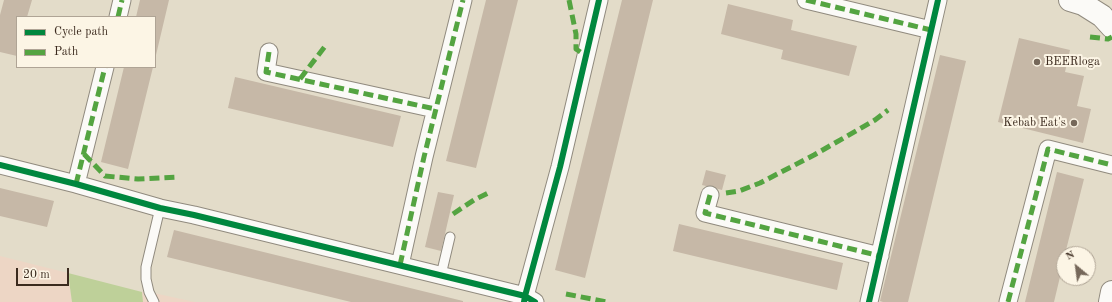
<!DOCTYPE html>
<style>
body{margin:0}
#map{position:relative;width:1112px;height:302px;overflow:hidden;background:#e3dcc9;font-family:"Old Standard TT",serif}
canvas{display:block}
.legend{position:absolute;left:16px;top:16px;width:140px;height:52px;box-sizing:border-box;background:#fcf5e5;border:1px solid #afa495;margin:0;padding:5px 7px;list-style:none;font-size:12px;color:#3b2a1e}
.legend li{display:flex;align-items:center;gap:8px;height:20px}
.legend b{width:20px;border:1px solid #afa495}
.north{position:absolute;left:1056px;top:246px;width:40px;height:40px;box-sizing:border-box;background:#fcf5e5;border:1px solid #afa495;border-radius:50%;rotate:331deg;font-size:11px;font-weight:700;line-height:16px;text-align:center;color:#3b2a1e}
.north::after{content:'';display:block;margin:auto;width:14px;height:18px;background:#76685a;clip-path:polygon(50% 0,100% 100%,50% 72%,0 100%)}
.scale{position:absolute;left:16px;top:268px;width:53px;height:18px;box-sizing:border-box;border:2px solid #3b2a1e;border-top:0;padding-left:5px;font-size:12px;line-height:14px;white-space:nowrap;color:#3b2a1e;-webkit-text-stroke:3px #fcf5e5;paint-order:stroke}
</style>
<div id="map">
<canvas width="1112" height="302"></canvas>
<ul class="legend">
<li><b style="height:5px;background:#00873e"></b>Cycle path</li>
<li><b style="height:5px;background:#54a441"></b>Path</li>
</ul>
<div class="north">N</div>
<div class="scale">20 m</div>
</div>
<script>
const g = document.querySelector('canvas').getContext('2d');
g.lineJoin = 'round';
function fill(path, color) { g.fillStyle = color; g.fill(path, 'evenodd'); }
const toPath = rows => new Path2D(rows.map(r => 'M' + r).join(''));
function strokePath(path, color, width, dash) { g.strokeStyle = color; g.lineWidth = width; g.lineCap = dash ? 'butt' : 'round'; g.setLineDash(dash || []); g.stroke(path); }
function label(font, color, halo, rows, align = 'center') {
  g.font = font + ' "Old Standard TT",serif'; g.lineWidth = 4; g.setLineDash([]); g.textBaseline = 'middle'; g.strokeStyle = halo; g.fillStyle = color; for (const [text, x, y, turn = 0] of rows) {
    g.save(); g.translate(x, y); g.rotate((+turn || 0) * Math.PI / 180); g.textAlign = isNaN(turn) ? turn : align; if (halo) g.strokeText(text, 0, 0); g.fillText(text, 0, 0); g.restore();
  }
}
const built = toPath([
 [0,256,68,273,72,302,0,302],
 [142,292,149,292,195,302,143,302]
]);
const green = toPath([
 [68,273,142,292,143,302,72,302]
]);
const building = toPath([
 [4,0,32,0,27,17,17,17,17,56,0,52,0,15],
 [140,0,169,0,156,55,155,17,136,17],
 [486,0,518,0,476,168,446,161],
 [622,0,653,0,585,278,555,270],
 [728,4,793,20,791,30,857,46,849,76,781,59,783,50,721,34],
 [1019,38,1070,50,1065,72,1084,76,1077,106,1091,109,1083,143,998,122],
 [940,55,966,61,908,302,883,302,880,301],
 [124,67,153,67,128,169,101,162],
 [235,77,401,116,393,147,228,108],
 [706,170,726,175,722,190,702,185],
 [1057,172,1084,179,1065,254,1064,254,1064,260,1054,302,1025,302],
 [0,188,54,201,47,227,0,216],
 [438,192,454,195,441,251,425,247],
 [679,224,843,263,837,290,673,251],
 [174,230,463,301,463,302,351,302,167,257]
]);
const lane = toPath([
 [441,275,450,237],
 [154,302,149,292,146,279,146,267,160,208]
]);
const street = toPath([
 [806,0,931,30],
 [118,17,122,0],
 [269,52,266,72,435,109],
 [0,165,76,184,160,208,194,215,525,296,535,302],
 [76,184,105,67],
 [710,195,705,213,880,256],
 [400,265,424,157,463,0],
 [524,302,525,296,560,167,599,0],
 [869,302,938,0],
 [1008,302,1048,149,1112,165]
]);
const secondary = toPath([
 [1070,0,1083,4,1102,16,1112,27],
 [1110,302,1112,292]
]);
const quiet = toPath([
 [569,0,576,34,576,49,586,56],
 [806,0,931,30],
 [118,17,122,0],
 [1090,37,1108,39,1112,37],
 [269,52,266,72,435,109],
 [300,79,326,45],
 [84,154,105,176,138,179,178,177],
 [76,184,105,67],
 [726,193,739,191,760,183,814,155,875,120,888,110],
 [710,195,705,213,880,256],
 [453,214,474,200,488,193],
 [400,265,424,157,463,0],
 [566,294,607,302],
 [1008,302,1048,149,1112,165]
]);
const cycleway = toPath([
 [0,165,76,184,160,208,194,215,525,296,535,302],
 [524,302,525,296,560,167,599,0],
 [869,302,938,0]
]);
const markers = [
 [1037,62,4,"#76685a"],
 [1074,123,4,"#76685a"]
];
const poiNames = [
 ["BEERloga",1045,62],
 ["Kebab Eat's",1066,123,"right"]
];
fill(built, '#edd6c5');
fill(green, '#bed099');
fill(building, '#c6b8a7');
strokePath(lane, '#908a7e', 11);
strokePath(street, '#908a7e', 19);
strokePath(secondary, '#908a7e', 24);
strokePath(lane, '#fbfaf7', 9);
strokePath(street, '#fbfaf7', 17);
strokePath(secondary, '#fbfaf7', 22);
strokePath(quiet, '#54a441', 5, [10, 5]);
strokePath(cycleway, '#00873e', 6);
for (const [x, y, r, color] of markers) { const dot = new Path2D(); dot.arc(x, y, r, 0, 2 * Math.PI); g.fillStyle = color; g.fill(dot); strokePath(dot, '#fcf5e5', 1.5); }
label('12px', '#3b2a1e', '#fcf5e5', poiNames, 'left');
</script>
